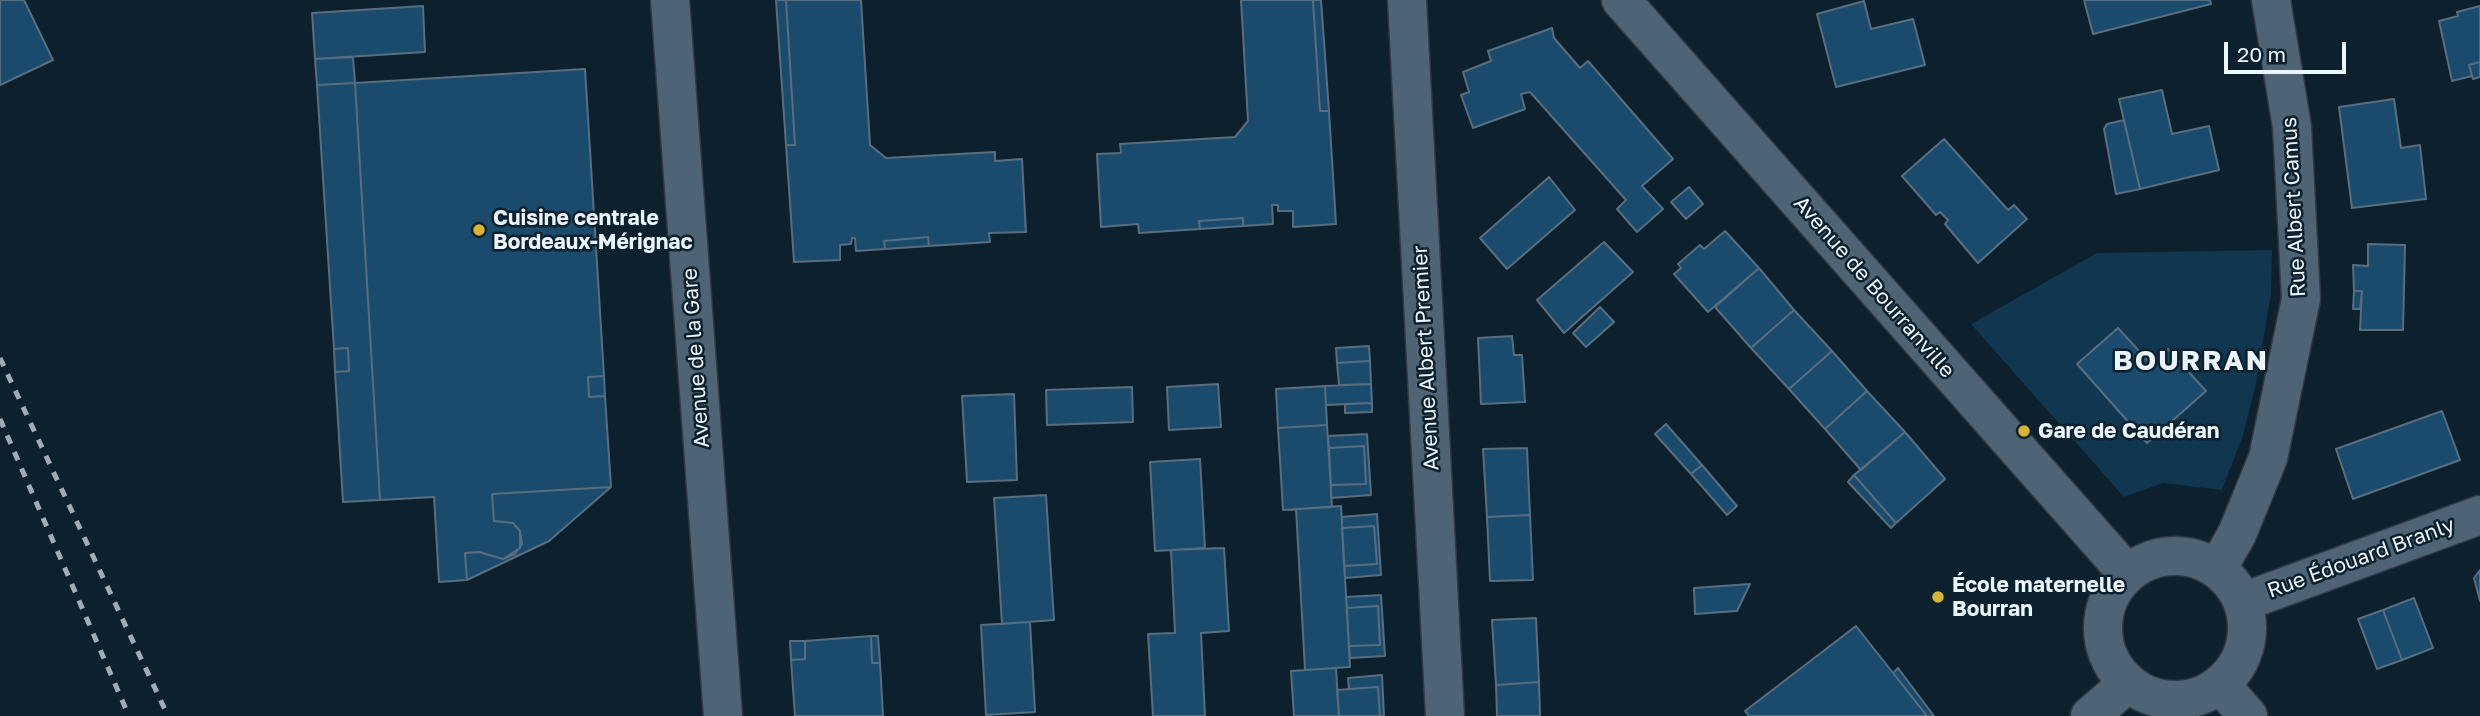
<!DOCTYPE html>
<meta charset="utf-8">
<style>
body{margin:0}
#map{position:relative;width:2480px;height:716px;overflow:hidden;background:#0c202e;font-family:"Golos Text",sans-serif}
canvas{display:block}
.scale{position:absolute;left:2224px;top:42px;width:122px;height:32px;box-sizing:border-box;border:4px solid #ebf5fd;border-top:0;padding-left:9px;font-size:21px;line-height:24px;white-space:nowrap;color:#ebf5fd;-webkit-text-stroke:5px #0c202e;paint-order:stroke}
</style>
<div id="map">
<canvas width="2480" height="716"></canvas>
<div class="scale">20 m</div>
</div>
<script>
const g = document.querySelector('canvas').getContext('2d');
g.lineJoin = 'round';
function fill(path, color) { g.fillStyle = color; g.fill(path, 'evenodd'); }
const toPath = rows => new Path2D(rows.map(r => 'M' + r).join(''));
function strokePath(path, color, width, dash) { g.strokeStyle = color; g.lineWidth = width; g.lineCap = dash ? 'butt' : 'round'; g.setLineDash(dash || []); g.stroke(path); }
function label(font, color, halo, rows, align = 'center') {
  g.font = font + ' "Golos Text",sans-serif'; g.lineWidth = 5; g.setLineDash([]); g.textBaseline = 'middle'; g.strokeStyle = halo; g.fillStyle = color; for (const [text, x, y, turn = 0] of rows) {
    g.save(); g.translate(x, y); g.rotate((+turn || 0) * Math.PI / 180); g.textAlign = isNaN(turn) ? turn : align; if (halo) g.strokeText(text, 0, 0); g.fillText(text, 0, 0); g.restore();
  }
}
const green = toPath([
 [2272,250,2271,293,2256,383,2242,438,2222,490,2163,483,2124,497,1971,324,2097,253]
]);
const building = toPath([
 [0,0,24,0,53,60,0,85,0,0],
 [776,0,786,0,795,145,786,145,776,0],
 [786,0,861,0,870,145,886,158,995,152,995,161,1022,159,1026,232,989,233,990,242,929,246,928,237,884,241,885,249,856,251,855,238,852,238,851,244,840,245,840,260,794,262,786,145,795,145,786,0],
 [1241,0,1313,0,1320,111,1329,111,1336,224,1293,227,1293,211,1278,211,1278,205,1272,205,1273,224,1243,226,1243,218,1199,221,1200,229,1139,233,1138,224,1101,227,1097,154,1121,153,1120,144,1235,137,1248,121,1241,0],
 [1313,0,1321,0,1329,111,1320,111,1313,0],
 [2084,0,2210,0,2211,4,2093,34,2084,0],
 [1864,1,1871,29,1913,19,1925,65,1836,87,1817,14,1864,1],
 [423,6,425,52,315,59,312,13,423,6],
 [2480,6,2480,62,2469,65,2472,76,2452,81,2439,21,2458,16,2457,12,2480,6],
 [1552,28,1554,38,1580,68,1588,61,1673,159,1642,186,1663,209,1637,232,1617,209,1626,200,1530,92,1521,94,1525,109,1473,128,1461,95,1469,92,1463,72,1491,61,1488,51,1552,28],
 [353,57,355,83,317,85,315,59,353,57],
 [2480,62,2480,77,2473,79,2469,65,2480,62],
 [585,69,604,376,588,377,589,397,605,396,611,487,492,494,494,521,513,523,520,531,520,548,503,559,479,552,465,553,467,580,439,582,434,497,380,500,355,83,585,69],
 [355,83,380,500,343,502,335,372,349,371,348,348,334,349,317,85,355,83],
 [2162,90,2172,134,2209,126,2219,170,2140,189,2119,99,2162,90],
 [2394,99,2401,148,2420,145,2426,199,2352,208,2339,107,2394,99],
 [2124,120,2140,189,2116,194,2104,129,2107,124,2124,120],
 [1944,139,2008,210,2014,205,2027,219,1978,263,1945,224,1948,220,1940,212,1936,215,1902,176,1944,139],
 [1549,177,1575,210,1507,269,1480,238,1549,177],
 [1689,187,1703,204,1686,219,1671,202,1689,187],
 [1243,218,1243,226,1200,229,1199,221,1243,218],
 [1725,231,1759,268,1708,312,1674,274,1681,268,1678,264,1700,245,1704,249,1725,231],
 [928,237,929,246,885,249,884,241,928,237],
 [1604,242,1633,272,1564,333,1537,300,1604,242],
 [2368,244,2405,245,2403,330,2360,330,2362,291,2354,291,2353,265,2368,266,2368,244],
 [1759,268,1794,310,1751,348,1715,307,1759,268],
 [2354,291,2362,291,2360,309,2353,309,2354,291],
 [1600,307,1614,322,1586,347,1573,333,1600,307],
 [1794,310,1832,351,1789,389,1751,348,1794,310],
 [2118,328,2151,364,2168,349,2206,391,2147,443,2077,364,2118,328],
 [1512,336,1514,355,1522,355,1525,402,1481,404,1478,338,1512,336],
 [1369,346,1370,361,1337,363,1336,348,1369,346],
 [348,348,349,371,335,372,334,349,348,348],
 [1832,351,1867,391,1825,429,1789,389,1832,351],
 [1370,361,1371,384,1339,385,1337,363,1370,361],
 [604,376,605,396,589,397,588,377,604,376],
 [1218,384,1221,427,1169,430,1167,387,1218,384],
 [1371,384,1372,403,1326,405,1325,386,1371,384],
 [1325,386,1327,425,1278,428,1276,389,1325,386],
 [1132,387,1133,422,1047,425,1046,390,1132,387],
 [1867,391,1905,432,1861,470,1825,429,1867,391],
 [1014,394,1017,480,967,482,962,396,1014,394],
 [1372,403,1372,412,1345,413,1345,404,1372,403],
 [2442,411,2460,460,2353,499,2336,449,2442,411],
 [1666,424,1702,465,1691,474,1655,434,1666,424],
 [1327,425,1332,507,1283,510,1278,428,1327,425],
 [1905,432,1945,479,1896,523,1854,475,1905,432],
 [1367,434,1371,495,1331,498,1331,485,1366,484,1364,446,1329,448,1328,436,1367,434],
 [1364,446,1366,484,1331,485,1329,448,1364,446],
 [1527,448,1530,515,1487,517,1483,449,1527,448],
 [1200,459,1205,548,1155,551,1150,462,1200,459],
 [1702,465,1737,506,1727,515,1691,474,1702,465],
 [1854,475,1896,523,1891,528,1848,482,1854,475],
 [611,487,549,541,467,580,465,553,479,552,503,559,515,554,522,544,520,531,513,523,494,521,492,494,611,487],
 [1046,495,1054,620,1002,624,994,498,1046,495],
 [1341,506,1350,667,1305,670,1296,509,1341,506],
 [1377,514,1381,575,1345,578,1344,566,1377,564,1374,526,1342,528,1342,517,1377,514],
 [1530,515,1533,580,1490,581,1487,517,1530,515],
 [1374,526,1377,564,1344,566,1342,528,1374,526],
 [1224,548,1229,631,1201,633,1205,716,1153,716,1148,634,1175,633,1171,550,1224,548],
 [2480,570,2480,601,2474,578,2480,570],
 [1750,584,1737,611,1695,614,1694,588,1750,584],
 [1381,595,1385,656,1350,658,1349,646,1380,645,1378,606,1347,608,1346,597,1381,595],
 [2414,598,2433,648,2402,660,2383,610,2414,598],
 [1378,606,1380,645,1349,646,1347,608,1378,606],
 [2383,610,2402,660,2377,669,2358,619,2383,610],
 [1536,618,1539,682,1496,685,1492,620,1536,618],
 [1030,622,1035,712,986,715,981,625,1030,622],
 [1856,626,1927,716,1749,716,1745,711,1856,626],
 [871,636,872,663,880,663,883,716,795,716,791,660,805,659,805,641,871,636],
 [871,636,878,636,880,663,872,663,871,636],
 [790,641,805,641,805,659,791,660,790,641],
 [1336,668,1339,716,1294,716,1291,671,1336,668],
 [1898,668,1934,716,1927,716,1893,673,1898,668],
 [1382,675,1384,716,1380,716,1378,687,1349,689,1348,678,1382,675],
 [1539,682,1540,716,1497,716,1496,685,1539,682],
 [1378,687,1380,716,1339,716,1337,690,1378,687]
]);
const street = toPath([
 [670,0,723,716],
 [1407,0,1445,716],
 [2217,569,2237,534,2268,458,2301,299,2292,127,2271,0],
 [2243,602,2480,515],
 [2090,716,2128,683]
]);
const secondary = toPath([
 [1621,0,2127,573],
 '2103 628a72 72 0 1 1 144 0a72 72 0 1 1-144 0Z',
 [2220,684,2248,716]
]);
const rail = toPath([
 [0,358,168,716],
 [0,419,129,716]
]);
const markers = [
 [479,230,7,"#d9b334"],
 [2024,431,7,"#d9b334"],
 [1938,597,7,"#d9b334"]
];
const streetNames = [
 ["Rue Albert Camus",2294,207,-93],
 ["Avenue de Bourranville",1874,287,49],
 ["Avenue de la Gare",696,358,-94],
 ["Avenue Albert Premier",1426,358,-93],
 ["Rue Édouard Branly",2361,558,-20]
];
const poiNames = [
 ["Cuisine centrale",493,218],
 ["Bordeaux-Mérignac",493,242],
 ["Gare de Caudéran",2038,431],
 ["École maternelle",1952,585],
 ["Bourran",1952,609]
];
const districtNames = [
 ["BOURRAN",2191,361]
];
fill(green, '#113750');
fill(building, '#1a4b6c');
strokePath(building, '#586e7f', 2);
strokePath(street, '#2f3844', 41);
strokePath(secondary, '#2f3844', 41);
strokePath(street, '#4e6474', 38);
strokePath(secondary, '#4e6474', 38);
strokePath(rail, '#9facb6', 5, [9, 9]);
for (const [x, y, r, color] of markers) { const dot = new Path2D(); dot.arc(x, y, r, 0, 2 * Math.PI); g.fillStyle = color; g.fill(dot); strokePath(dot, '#0c202e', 2.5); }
label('21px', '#ebf5fd', '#0c202e', streetNames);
label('bold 21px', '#ebf5fd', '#0c202e', poiNames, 'left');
g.letterSpacing = '2px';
label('bold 28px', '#ebf5fd', '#0c202e', districtNames);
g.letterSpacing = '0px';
</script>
